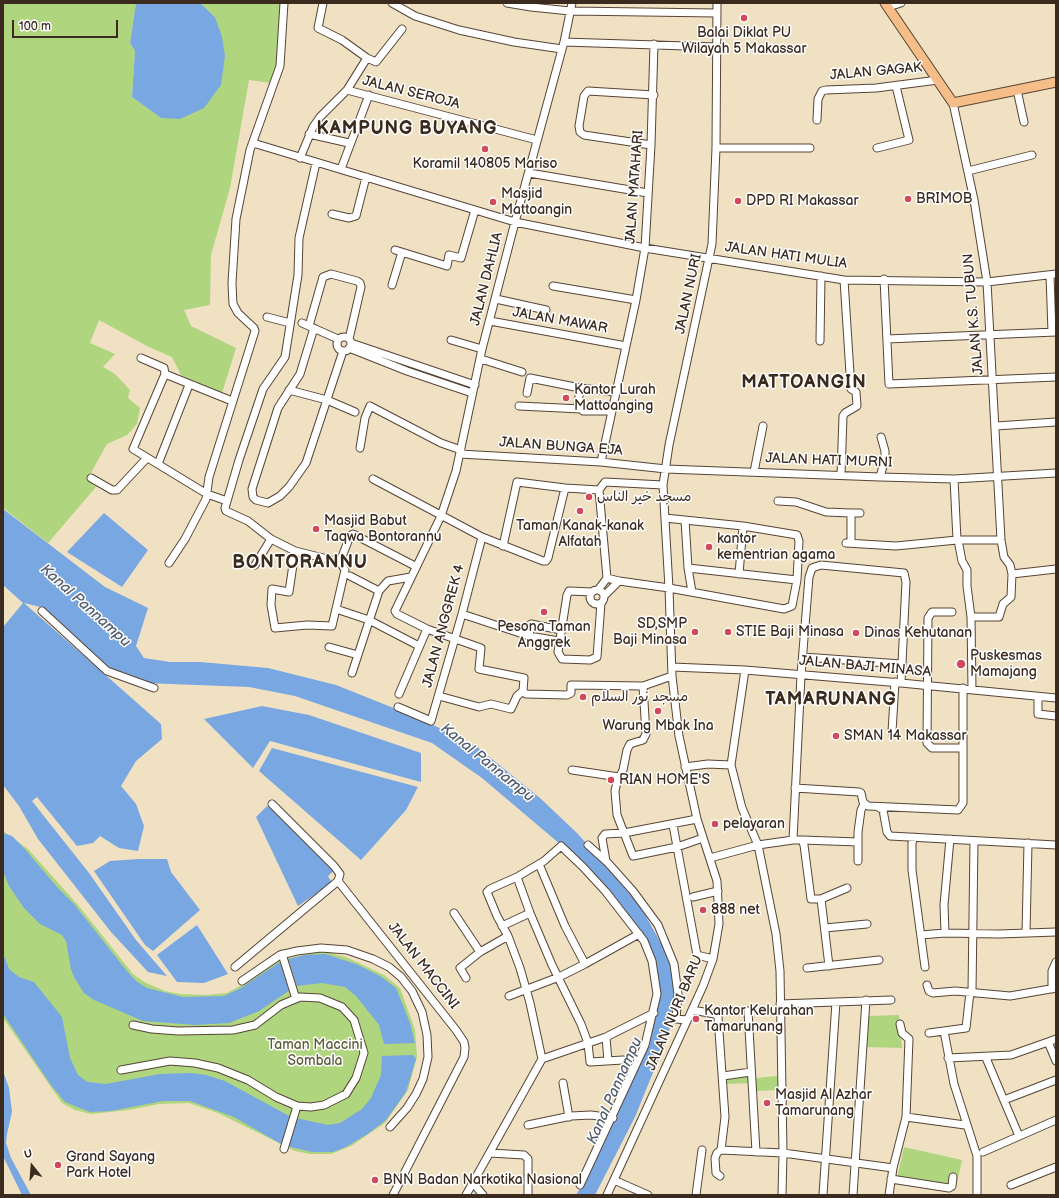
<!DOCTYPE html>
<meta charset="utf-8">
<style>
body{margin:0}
#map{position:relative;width:1059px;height:1198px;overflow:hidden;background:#f0e1c3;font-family:"Balsamiq Sans",sans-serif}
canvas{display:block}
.frame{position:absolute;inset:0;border:4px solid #3b2a1e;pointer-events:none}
.north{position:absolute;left:12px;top:1146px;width:40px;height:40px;-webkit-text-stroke:3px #fff;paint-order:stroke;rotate:343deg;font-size:11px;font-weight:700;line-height:16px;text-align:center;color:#3b2a1e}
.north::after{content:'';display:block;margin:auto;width:14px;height:18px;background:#3b2a1e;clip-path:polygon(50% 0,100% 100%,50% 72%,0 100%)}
.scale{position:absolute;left:12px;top:20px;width:106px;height:18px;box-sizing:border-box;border:2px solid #3b2a1e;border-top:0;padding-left:5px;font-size:12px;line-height:14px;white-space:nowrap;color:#3b2a1e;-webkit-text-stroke:3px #fff;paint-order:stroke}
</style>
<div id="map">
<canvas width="1059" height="1198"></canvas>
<div class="frame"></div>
<div class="north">U</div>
<div class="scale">100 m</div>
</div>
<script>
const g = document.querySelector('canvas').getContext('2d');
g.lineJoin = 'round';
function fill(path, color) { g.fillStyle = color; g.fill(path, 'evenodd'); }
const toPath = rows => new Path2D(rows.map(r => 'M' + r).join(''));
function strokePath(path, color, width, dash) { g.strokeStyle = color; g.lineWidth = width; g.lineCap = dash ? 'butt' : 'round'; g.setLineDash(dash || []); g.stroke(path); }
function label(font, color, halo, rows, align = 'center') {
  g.font = font + ' "Balsamiq Sans","Playpen Sans Arabic",sans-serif'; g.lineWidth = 3; g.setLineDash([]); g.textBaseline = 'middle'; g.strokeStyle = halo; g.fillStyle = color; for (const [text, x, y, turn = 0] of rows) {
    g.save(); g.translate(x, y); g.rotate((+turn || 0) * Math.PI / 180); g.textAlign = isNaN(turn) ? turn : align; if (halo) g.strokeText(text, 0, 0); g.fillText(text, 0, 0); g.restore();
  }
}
const green = toPath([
 [3,3,136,3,130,43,135,51,132,97,161,118,215,17,200,3,283,3,277,69,271,83,249,80,230,188,211,255,210,305,184,310,191,326,236,348,222,393,181,375,172,357,149,347,99,320,90,343,115,354,103,367,115,374,130,390,128,398,140,408,137,424,127,435,107,444,87,480,96,487,48,543,3,508],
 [3,831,28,849,78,905,133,974,146,983,165,991,180,994,206,995,227,993,238,987,277,961,311,953,326,952,346,957,384,975,400,988,415,1030,417,1057,408,1090,385,1123,351,1146,331,1154,310,1154,295,1151,218,1113,189,1103,159,1104,129,1110,91,1114,75,1110,62,1103,3,1018],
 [899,1015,902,1048,867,1047,869,1016],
 [750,1071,751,1083,726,1084,726,1073],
 [777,1076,779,1090,756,1091,755,1078],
 [904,1147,962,1160,955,1191,897,1178]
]);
const water = toPath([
 [136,3,200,3,215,17,222,37,225,56,221,85,204,108,180,119,161,118,132,97,135,51,130,43],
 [3,509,105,587,148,608,136,646,144,658,170,662,200,662,268,668,336,685,391,707,449,732,477,747,540,798,578,834,640,906,662,945,672,971,674,998,669,1033,635,1117,595,1195,576,1195,584,1182,648,1047,658,979,636,926,593,872,482,778,432,743,295,696,249,687,145,683,114,672,44,608,24,603,161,724,162,739,136,761,121,786,136,804,144,826,138,851,119,848,100,836,93,843,77,846,37,797,32,801,89,873,136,940,167,976,148,972,111,932,38,839,19,806,3,785,3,627,23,603,3,585],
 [104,513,148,550,122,587,67,552],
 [262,706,309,715,421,753,421,782,270,741,253,768,204,719],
 [272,748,418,787,406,810,361,860,259,771],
 [267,806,295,827,336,869,328,876,332,883,298,906,256,817],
 [3,833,12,836,24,848,57,887,74,904,126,970,136,981,147,988,183,997,224,996,241,988,280,962,290,990,259,1011,229,1023,195,1025,143,1021,94,1000,84,993,74,977,71,969,66,941,62,935,40,924,24,908,9,886,3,871],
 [139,859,167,859,171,872,200,910,153,951,145,945,94,871,110,861],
 [197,925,228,974,204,983,177,982,157,955],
 [3,944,4,956,9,969,19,977,34,982,62,1017,70,1058,78,1075,83,1079,88,1082,106,1084,160,1074,191,1073,206,1075,225,1081,291,1117,281,1144,234,1117,190,1101,163,1101,111,1111,90,1112,65,1102,51,1085,3,1014],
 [325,954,356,964,380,976,396,988,410,1023,415,1043,384,1044,379,1025,356,996,345,987,322,983,297,986,288,959,305,955],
 [413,1055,416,1059,406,1092,386,1120,369,1133,346,1147,333,1152,312,1152,286,1146,296,1118,328,1125,340,1123,362,1109,371,1098,381,1075,382,1056],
 [3,1071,9,1088,12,1112,7,1134,6,1143,11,1158,31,1195,22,1195,3,1156]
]);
const minor = toPath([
 [323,3,318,28,342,40,367,58,376,62,402,29],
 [392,3,415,16,459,30,514,42,562,49],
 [507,3,531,7,570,11,717,13],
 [888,7,901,3],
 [564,42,717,47],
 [347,90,537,140],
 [1017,90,1024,122],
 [953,103,974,200,987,282,1001,540,1004,557,1010,565,1012,574,1056,569],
 [817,120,818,99,822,91,826,90,876,88,938,80],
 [309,134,349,143],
 [253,143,515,222,645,248,844,280,987,282,1056,274],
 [651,145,584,135,580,132,579,126,584,96,588,91,654,95],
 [716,148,810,148],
 [877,148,909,140,896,86],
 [300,158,313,127,320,117,347,90,367,58],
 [316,163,299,238,298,275,285,357,263,389,239,460,225,508,226,511,248,521,271,539,295,551,340,562,350,536,353,534,415,566],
 [341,169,369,95],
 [968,171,1032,155],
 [529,173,648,193],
 [332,214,349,218,356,216,366,177],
 [395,250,447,266,449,255,461,258,475,210],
 [1050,275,1052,332],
 [884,279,889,384,1056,377],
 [392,285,402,252],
 [553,286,636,300],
 [496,299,546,310],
 [267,317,290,323],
 [490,321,626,346],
 [302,323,338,339],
 [309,326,323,277,331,274,357,281,360,283,361,287,349,339],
 [314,328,300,374,278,408,252,489,253,497,256,500,268,503,280,496,289,487,306,463,343,351],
 '337 344a7 7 0 1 1 14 0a7 7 0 1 1-14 0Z',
 [887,339,1056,332],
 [451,340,482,349],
 [820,341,821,276],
 [351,343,475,385],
 [349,348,407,371,472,393],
 [141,358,164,368,165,374,232,401],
 [481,359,522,372],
 [165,374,133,449,207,494,227,501],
 [580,388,578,405,583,411,612,411],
 [289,390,327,400,355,412],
 [527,393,530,378,580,388,616,392],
 [519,406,581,409],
 [996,426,1056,422],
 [360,448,365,418,370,406,441,443,461,450],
 [460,454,601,462,666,469,880,477,954,479,1056,473],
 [601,462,636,300,645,248,651,145,654,44],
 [158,464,189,385],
 [754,472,763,426],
 [841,475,843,416,845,413,857,406,856,392,851,389,844,280],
 [880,477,885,459,885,451,881,437],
 [91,478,112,490,117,490,147,458],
 [373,479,482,537,543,561,546,561,548,558,565,488],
 [954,479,957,540],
 [599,490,605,482,663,485],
 [778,501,796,502,826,512,851,513,851,543],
 [851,513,860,513],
 [685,520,688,568,692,592],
 [958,540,962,561,967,570,967,586,971,617],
 [846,543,896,546,957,540,1001,540],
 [503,546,517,482,565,488,599,490,607,578,619,581,669,588,784,609,792,606,797,580,799,541,797,535,743,526,665,518],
 [295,551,289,592,272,589,271,605,275,628,307,625,332,626,345,570,340,562],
 [169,563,185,539,206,499,209,477,255,331,254,328,238,313,233,304,232,283,236,219,250,150,280,66,284,3],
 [255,565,271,539],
 [688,568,797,580],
 [739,574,743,526],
 [350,576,379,591],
 [598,590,607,578],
 '590 597a7 7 0 1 1 14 0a7 7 0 1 1-14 0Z',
 [592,592,569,591,567,595,558,652,562,659,590,660,597,657,601,603],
 [604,596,619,581],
 [336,609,369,620,419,646],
 [42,611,107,671,154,688],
 [952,612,932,612,928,618,927,743,932,748,962,748],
 [462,614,529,636,559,641],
 [427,629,481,648,479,669,524,678,523,691,526,694,567,695,571,693,571,685,574,685,643,686],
 [529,636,531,624,561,630],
 [329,647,358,655],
 [803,657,901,664],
 [672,667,745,670,901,683,1056,698],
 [745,670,731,765,742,808,758,845,776,934,780,971,783,1153,782,1195],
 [352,673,379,591,388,581,411,577],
 [672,676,643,686,646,734,643,740,630,744,627,750,623,770,617,782,615,791,617,815,633,856,677,847,703,838],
 [972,690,971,617,999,617,1003,604,1011,597,1012,574],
 [399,694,427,629,397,614,395,611,441,516,456,471,482,349,515,222,564,42,572,3],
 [439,696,479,707,491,704,511,709,517,696,523,691],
 [1038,697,1038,714,1056,716],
 [398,707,431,721,462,614,482,537],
 [892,732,895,682],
 [685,767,708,764,731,765],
 [572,770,619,777],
 [795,788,859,792,861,793,863,802,868,806,958,810,963,803,963,688],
 [272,804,334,866,340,874,338,881],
 [878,807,883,810,887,832,890,836,1056,845],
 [673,825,697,955,713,959],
 [914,837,912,843,912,870,925,967],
 [793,840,802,840,804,845,811,899,821,899,847,888],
 [802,840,858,842],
 [588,845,608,863,633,891,658,925,674,964,678,994,676,1019,687,1020],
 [710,858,758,845,793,840,801,675,809,577,812,568,821,565,904,573,906,582,901,683],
 [606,861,602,838,605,834,624,833,697,819],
 [858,861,858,832,861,810,864,804],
 [539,864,565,926,585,964,639,934],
 [517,877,530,913,552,965,581,1024,588,1043,590,1062,623,1060],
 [693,897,718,891],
 [821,899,829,966],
 [454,913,480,952],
 [502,926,530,913],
 [825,928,867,924],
 [945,933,944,905,950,839],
 [1026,933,1028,843],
 [921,935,945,933,999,934,1056,932],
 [282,954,296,999],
 [235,967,338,881,456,1030,464,1042,465,1048,464,1057,393,1195],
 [807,968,879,960],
 [466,978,460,968,480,952,508,936],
 [242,981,280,955,297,951,321,948,347,950,373,959,389,967,401,977,412,991,422,1012,427,1035,428,1057,423,1079,416,1094,407,1108,390,1127],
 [927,985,929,991,933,993,955,991,1010,996,1056,988],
 [1052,989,1052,971,1056,962],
 [972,992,974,841],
 [509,996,559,977,585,964],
 [780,1004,891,1000],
 [692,1010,715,1014,718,1017,725,1117,721,1150],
 [748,1011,756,1152],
 [944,1031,954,1084,977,1156,977,1195],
 [929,1033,966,1028,970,992],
 [606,1037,608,1061],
 [1048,1042,1056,1039],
 [948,1058,1011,1055,1048,1042,1056,1061],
 [986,1058,1019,1136],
 [542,1059,606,1037,654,1013],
 [121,1070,170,1061,195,1063,218,1068,248,1080,276,1097,297,1106,311,1107,324,1105,346,1094,356,1078,364,1053,354,1020,342,1007,320,998,300,997,281,1005,255,1025,233,1030,178,1031,152,1029,133,1025],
 [723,1076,751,1072],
 [563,1083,569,1117],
 [1004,1100,1056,1080],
 [906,1117,965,1125],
 [528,1125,571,1116,591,1115,613,1118],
 [284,1149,297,1106],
 [983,1152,1056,1120],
 [490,1153,524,1155,528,1159,528,1195],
 [720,1176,716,1173,715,1158,717,1153,721,1150,783,1153,893,1168],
 [891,1179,949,1188,952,1186,953,1177],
 [614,1180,648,1195],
 [473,1183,483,1195],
 [1011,1185,1056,1167],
 [466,1195,542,1059,530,1003,520,968,508,936,497,916,487,892,490,889,517,877,544,861,561,846,583,867,606,892,644,941,652,961,657,994,645,1045,580,1185],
 [607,1195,703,986,713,959,719,924,717,881,697,819,679,736,672,676,669,588,663,485,669,445,712,244,716,148,717,3],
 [696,1195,702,1150],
 [823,1195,836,1002],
 [853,1195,866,1000],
 [889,1195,893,1168,906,1117,909,1039,902,1033,900,1024]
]);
const major = toPath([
 [885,3,953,103,1056,82]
]);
const markers = [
 [744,18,4,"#d1495b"],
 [485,149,4,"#d1495b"],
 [908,199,4,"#d1495b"],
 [738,201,4,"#d1495b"],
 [493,202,4,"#d1495b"],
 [566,398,4,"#d1495b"],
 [589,497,4,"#d1495b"],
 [580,511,4,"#d1495b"],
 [316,529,4,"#d1495b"],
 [709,547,4,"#d1495b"],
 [544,612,4,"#d1495b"],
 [695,632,4,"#d1495b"],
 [728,632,4,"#d1495b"],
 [856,633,4,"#d1495b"],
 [961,664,5,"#d1495b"],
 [583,697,4,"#d1495b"],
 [658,711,4,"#d1495b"],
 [836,736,4,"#d1495b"],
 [611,780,4,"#d1495b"],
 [715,824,4,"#d1495b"],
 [703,910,4,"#d1495b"],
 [696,1019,4,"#d1495b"],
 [767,1103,4,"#d1495b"],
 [58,1165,4,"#d1495b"],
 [375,1180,4,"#d1495b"]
];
const poiNames = [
 ["Balai Diklat PU",744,33,"center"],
 ["Wilayah 5 Makassar",744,49,"center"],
 ["Koramil 140805 Mariso",485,164,"center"],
 ["Masjid",501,194],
 ["Mattoangin",501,210],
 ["BRIMOB",916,199],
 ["DPD RI Makassar",746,201],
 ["Kantor Lurah",574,390],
 ["Mattoanging",574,406],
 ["مسجد خير الناس",597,497],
 ["Masjid Babut",324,521],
 ["Taqwa Bontorannu",324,537],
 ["Taman Kanak-kanak",580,526,"center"],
 ["Alfatah",580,542,"center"],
 ["kantor",717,539],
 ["kementrian agama",717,555],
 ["SD,SMP",687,624,"right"],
 ["Baji Minasa",687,640,"right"],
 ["Pesona Taman",544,627,"center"],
 ["Anggrek",544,643,"center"],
 ["STIE Baji Minasa",736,632],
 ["Dinas Kehutanan",864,633],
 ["Puskesmas",970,656],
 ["Mamajang",970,672],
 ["مسجد نور السلام",591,697],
 ["Warung Mbak Ina",658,726,"center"],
 ["SMAN 14 Makassar",844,736],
 ["RIAN HOME'S",619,780],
 ["pelayaran",723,824],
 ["888 net",711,910],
 ["Kantor Kelurahan",704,1011],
 ["Tamarunang",704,1027],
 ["Masjid Al Azhar",775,1095],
 ["Tamarunang",775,1111],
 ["Grand Sayang",66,1157],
 ["Park Hotel",66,1173],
 ["BNN Badan Narkotika Nasional",383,1180]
];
const streetNames = [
 ["JALAN GAGAK",876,72,-5],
 ["JALAN SEROJA",411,93,14],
 ["JALAN MATAHARI",635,187,-86],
 ["JALAN HATI MULIA",786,256,8],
 ["JALAN DAHLIA",487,279,-76],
 ["JALAN NURI",689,294,-78],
 ["JALAN K.S. TUBUN",974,314,-95],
 ["JALAN MAWAR",560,321,10],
 ["JALAN BUNGA EJA",561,447,4],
 ["JALAN HATI MURNI",829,461,2],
 ["JALAN ANGGREK 4",444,626,-75],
 ["JALAN BAJI MINASA",865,667,5],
 ["JALAN MACCINI",423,966,52],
 ["JALAN NURI BARU",675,1013,-67]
];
const parkNames = [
 ["Taman Maccini",315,1045],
 ["Sombala",315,1061]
];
const waterNames = [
 ["Kanal Pannampu",85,606,42],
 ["Kanal Pannampu",487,763,39],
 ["Kanal Pannampu",615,1091,-66]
];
const districtNames = [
 ["KAMPUNG BUYANG",407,129],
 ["MATTOANGIN",804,383],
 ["BONTORANNU",300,563],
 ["TAMARUNANG",831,700]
];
fill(green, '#afd57e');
fill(water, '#78a7e2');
strokePath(minor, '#564537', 9);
strokePath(major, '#564537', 11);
strokePath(minor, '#fff', 7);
strokePath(major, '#f7bd88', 9);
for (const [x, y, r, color] of markers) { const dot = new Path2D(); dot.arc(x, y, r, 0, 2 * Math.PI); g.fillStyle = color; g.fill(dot); strokePath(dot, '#fff', 1.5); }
label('14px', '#3b2a1e', '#fff', poiNames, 'left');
label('14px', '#3b2a1e', '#fff', streetNames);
label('14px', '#5e5d3b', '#fff', parkNames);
label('italic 15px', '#535c6c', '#fff', waterNames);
g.letterSpacing = '1px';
label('bold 18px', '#3b2a1e', '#fff', districtNames);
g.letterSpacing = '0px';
</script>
